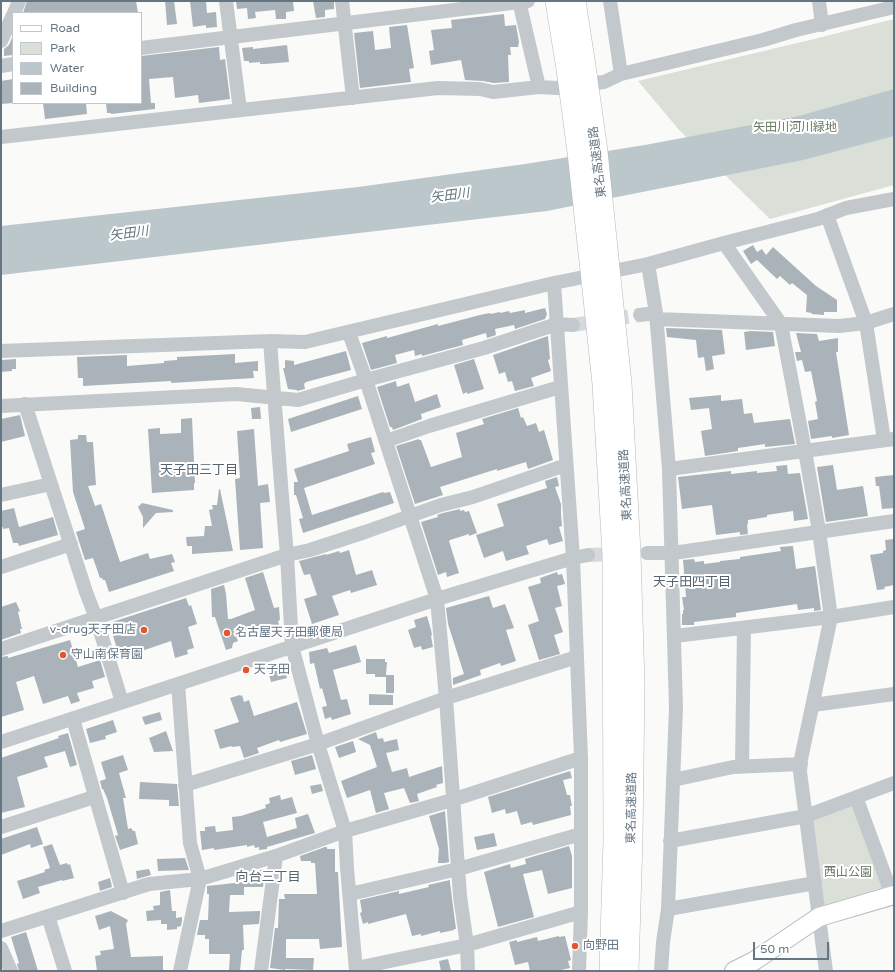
<!DOCTYPE html>
<meta charset="utf-8">
<style>
body{margin:0}
#map{position:relative;width:895px;height:972px;overflow:hidden;background:#fafaf8;font-family:"Varela Round",sans-serif}
canvas{display:block}
.frame{position:absolute;inset:0;border:2px solid #657683;pointer-events:none}
.legend{position:absolute;left:12px;top:12px;width:130px;height:92px;box-sizing:border-box;background:#fff;border:1px solid #c1c8cd;margin:0;padding:5px 7px;list-style:none;font-size:12px;color:#657683}
.legend li{display:flex;align-items:center;gap:8px;height:20px}
.legend b{width:20px;border:1px solid #c1c8cd}
.scale{position:absolute;left:753px;top:942px;width:76px;height:18px;box-sizing:border-box;border:2px solid #657683;border-top:0;padding-left:5px;font-size:12px;line-height:14px;white-space:nowrap;color:#657683;-webkit-text-stroke:3px #fff;paint-order:stroke}
</style>
<div id="map">
<canvas width="895" height="972"></canvas>
<div class="frame"></div>
<ul class="legend">
<li><b style="height:5px;background:#fff"></b>Road</li>
<li><b style="height:11px;background:#dadfd7"></b>Park</li>
<li><b style="height:11px;background:#bbc7cb"></b>Water</li>
<li><b style="height:11px;background:#aab3b9"></b>Building</li>
</ul>
<div class="scale">50 m</div>
</div>
<script>
const g = document.querySelector('canvas').getContext('2d');
g.lineJoin = 'round';
function fill(path, color) { g.fillStyle = color; g.fill(path, 'evenodd'); }
const toPath = rows => new Path2D(rows.map(r => 'M' + r).join(''));
function strokePath(path, color, width, dash) { g.strokeStyle = color; g.lineWidth = width; g.lineCap = dash ? 'butt' : 'round'; g.setLineDash(dash || []); g.stroke(path); }
function label(font, color, halo, rows, align = 'center') {
  g.font = font + ' "Varela Round","Noto Sans JP",sans-serif'; g.lineWidth = 4; g.setLineDash([]); g.textBaseline = 'middle'; g.strokeStyle = halo; g.fillStyle = color; for (const [text, x, y, turn = 0] of rows) {
    g.save(); g.translate(x, y); g.rotate((+turn || 0) * Math.PI / 180); g.textAlign = isNaN(turn) ? turn : align; if (halo) g.strokeText(text, 0, 0); g.fillText(text, 0, 0); g.restore();
  }
}
const green = toPath([
 [894,19,894,185,770,219,680,131,638,81,814,39],
 [853,803,887,892,823,911,809,819]
]);
const water = toPath([
 [894,89,894,136,803,160,547,211,1,275,1,226,358,187,525,164,645,145,799,116]
]);
const building = toPath([
 [27,1,136,1,138,13,23,13],
 [165,1,174,1,177,24,167,25],
 [190,1,206,1,207,13,216,12,217,27,206,28,206,25,193,27],
 [236,1,293,1,294,11,286,12,286,19,276,19,275,10,255,12,256,18,248,19,247,8,237,9],
 [313,1,334,1,334,9,325,10,325,17,316,18],
 [504,14,505,26,516,25,519,42,518,47,510,47,511,55,508,55,509,82,494,83,483,81,465,80,461,60,431,65,429,51,434,50,431,30,452,28,451,20],
 [407,25,414,68,409,69,411,82,360,88,354,33,373,31,375,50,391,48,389,27],
 [13,35,13,55,4,56,4,49,9,45],
 [287,45,289,62,265,64,260,64,260,62,249,63,249,61,244,61,242,48,253,47,253,49],
 [219,47,220,60,225,59,230,99,199,103,198,95,175,98,173,77,149,79,151,103,155,103,155,109,111,114,111,113,107,113,106,103,141,103,141,56],
 [13,79,13,103,1,104,1,81],
 [43,103,86,103,87,114,45,119],
 [753,245,757,252,762,249,766,255,773,247,816,286,837,300,837,312,824,312,824,315,811,314,812,313,806,312,807,295,792,283,790,285,780,276,777,279,757,260,751,264,743,251],
 [545,308,547,314,545,319,515,329,514,325,495,329,496,335,487,338,486,333,462,340,463,345,422,356,422,354,415,356,414,350,395,355,397,363,371,370,362,343,387,336,387,338,438,324,438,326,480,315,490,313,490,314,500,312,500,313,509,311,510,313,525,310,525,313],
 [666,328,722,330,725,354,712,356,714,369,706,371,704,357,698,358,696,340,667,337],
 [751,331,773,332,775,346,746,350,744,332],
 [796,333,817,334,819,341,838,338,838,352,836,352,849,435,832,438,832,436,811,439,808,421,818,419,815,402,817,401,811,371,805,372,802,360,797,361,795,352,801,352],
 [548,336,550,359,548,360,551,371,531,378,534,386,515,391,512,381,508,382,505,372,499,374,493,355],
 [346,351,351,370,306,382,304,384,305,389,297,391,297,390,288,389,283,368,285,368,285,360,294,361,294,365],
 [235,354,235,363,258,361,258,371,253,371,254,378,171,383,171,381,83,386,83,378,78,378,77,357,127,355,127,366,164,363,164,361,177,360,177,357],
 [16,359,16,369,12,369,12,371,1,372,1,360],
 [474,359,484,389,467,394,467,392,463,394,454,365],
 [396,381,397,387,409,383,415,402,437,394,441,407,421,414,422,419,393,430,392,427,390,427,377,387],
 [721,395,721,401,742,399,744,414,752,413,754,423,790,419,795,444,765,447,765,444,738,448,738,451,705,456,701,431,712,429,709,408,691,410,689,398],
 [358,396,362,409,291,432,288,419],
 [260,407,261,419,252,419,251,408],
 [518,408,521,418,523,417,527,426,536,423,539,432,544,430,553,460,528,469,526,462,497,471,497,469,440,487,443,495,415,504,396,446,419,439,419,440,421,440,431,467,462,457,456,433,484,424,482,419],
 [20,415,25,436,1,442,1,419],
 [192,418,195,483,194,483,194,490,152,493,148,429,160,428,160,434,181,433,181,419],
 [254,429,258,486,268,484,270,502,260,503,263,548,240,550,235,479,240,478,237,431],
 [78,435,86,435,87,442,93,442,96,485,88,486,95,506,101,504,120,562,148,553,150,559,172,554,175,562,171,563,174,571,109,592,105,580,103,580,102,578,100,578,93,558,85,560,76,532,85,529,73,492,70,440,78,439],
 [371,437,375,452,371,453,375,464,304,488,312,515,383,492,384,493,390,492,394,503,303,533,299,519,303,518,296,495,294,495,294,482,298,482,294,469,349,451,347,444],
 [787,465,788,474,800,473,808,519,794,521,793,511,767,515,767,517,748,520,748,524,747,524,748,534,740,535,740,532,716,535,712,505,682,509,678,477,731,471,731,474,757,471,757,473,777,471,776,466],
 [833,465,837,490,863,486,868,516,826,522,817,467],
 [894,475,894,508,882,509,879,486,876,486,875,477],
 [557,477,559,486,555,487,561,504,561,514,562,526,559,527,563,541,549,545,547,539,526,546,529,554,506,561,503,551,484,558,476,535,504,526,497,504,547,488,545,481],
 [219,489,220,489,233,551,192,554,192,546,187,546,186,537,204,536,205,526,212,526,209,510,213,509,212,505,217,505],
 [142,503,173,510,173,512,156,513,143,528,143,517,138,507],
 [14,508,19,527,53,517,58,535,19,546,18,543,13,543,9,528,3,529,3,527,1,528,1,511],
 [460,509,460,511,464,510,465,512,469,511,477,533,469,536,469,534,450,540,449,541,459,573,447,577,446,572,438,575,421,522,438,517,437,515,443,513],
 [894,539,894,585,884,587,885,589,877,590,870,555,883,553,883,551,886,550,885,540],
 [793,546,796,569,815,566,821,610,814,611,814,608,798,610,797,604,736,613,736,617,694,622,694,625,682,625,682,614,683,614,683,610,684,610,682,597,686,597,683,560,694,559,695,562,704,561,704,564,720,562,720,561,740,559,740,557,781,551,780,547],
 [349,550,356,575,372,570,377,585,351,593,350,590,332,596,339,615,312,624,304,599,317,595,310,574,304,575,299,561,326,554,326,555,339,551,340,553],
 [263,572,274,608,279,607,280,620,278,621,281,631,276,632,277,636,268,639,263,625,235,633,238,641,233,643,232,648,226,650,215,617,212,617,211,589,224,585,226,594,228,619,231,619,255,610,245,578],
 [557,572,558,575,562,574,565,584,557,586,562,606,555,608,563,632,554,635,560,654,539,660,528,625,539,621,528,587,541,583,540,578],
 [489,596,493,608,505,604,514,628,506,630,516,661,501,666,500,663,480,670,481,675,453,685,453,678,464,674,448,624,446,608],
 [186,598,189,606,191,605,197,624,188,627,194,648,187,650,188,654,175,658,171,641,130,655,129,652,119,655,109,623],
 [16,602,20,611,18,612,22,629,20,629,21,633,1,640,1,607],
 [427,616,431,630,432,635,431,636,433,647,422,650,421,646,414,648,408,630,416,627,414,620],
 [70,640,78,667,100,660,105,677,92,681,94,688,77,693,80,701,71,704,68,696,43,704,34,676,16,682,24,710,1,717,1,657,8,656,8,658],
 [356,645,361,662,333,670,341,700,347,699,351,714,332,720,331,717,325,719,322,707,327,706,322,688,320,689,314,663,310,664,309,652,327,648,329,653],
 [366,659,385,659,385,662,387,662,386,675,394,675,394,693,386,693,386,677,375,677,375,674,366,674],
 [284,666,287,678,271,682,268,671],
 [369,694,393,695,393,705,369,705],
 [240,695,240,696,242,695,244,702,249,700,254,716,297,702,307,734,280,742,279,740,257,748,259,753,244,758,240,746,232,747,231,746,220,749,214,730,239,722,230,698],
 [160,712,162,720,145,725,142,717],
 [113,720,117,732,105,736,106,739,90,743,86,729],
 [166,731,173,751,154,752,149,738],
 [376,732,378,739,383,738,384,742,397,739,399,750,386,753,392,772,407,768,409,777,442,766,443,783,436,785,437,787,417,794,419,801,410,803,404,788,384,793,389,809,376,813,370,790,347,798,341,781,377,767,370,745,358,739],
 [68,733,77,765,70,767,65,751,44,757,48,767,17,777,25,807,1,813,1,758,59,738,58,736],
 [353,741,356,752,339,758,335,747],
 [123,755,128,770,119,773,126,798,123,798,128,829,131,828,133,831,135,831,138,844,120,850,115,836,118,835,107,798,103,789,102,789,100,781,106,779,101,762],
 [312,755,316,769,295,775,291,761],
 [570,771,572,778,563,780,567,795,570,795,572,806,570,806,571,815,533,825,532,822,521,825,517,811,506,814,505,809,492,813,488,797],
 [140,782,177,784,179,806,169,806,169,800,139,799],
 [321,784,323,791,312,794,310,786],
 [280,795,281,800,292,797,297,813,263,822,267,837,297,828,295,818,308,814,315,833,267,847,267,849,259,850,259,847,255,848,254,845,247,847,247,845,214,850,214,848,202,850,200,831,205,831,205,827,215,826,216,832,233,830,232,817,241,816,266,808,265,805,270,803,269,798],
 [445,811,449,861,449,862,445,863,438,863,439,849,429,816],
 [37,827,43,844,31,848,30,844,1,855,1,839],
 [494,833,497,846,477,850,474,837],
 [52,844,60,865,67,863,68,865,70,864,74,878,62,881,62,880,38,887,40,893,23,899,17,881,45,872,44,870,50,868,43,847],
 [569,846,572,856,572,888,548,894,542,870,523,874,534,917,498,927,484,872,510,864,511,868,526,864,525,859],
 [325,847,327,847,327,849,335,849,335,872,338,872,342,947,320,949,319,939,286,939,286,958,314,958,313,970,285,969,285,970,270,968,275,928,278,928,279,899,285,899,284,894,317,894,315,863,311,863,311,861,301,861,300,856],
 [185,858,189,870,158,871,157,859],
 [149,869,151,875,137,879,136,871],
 [264,869,264,871,265,871,263,887,244,887,244,895,230,895,229,912,260,911,260,914,259,924,243,925,244,950,242,950,240,971,229,971,230,954,209,954,209,939,205,939,205,935,197,935,200,920,208,920,209,894,207,894,207,886,244,882,243,876,251,877,250,873],
 [110,878,112,887,100,891,98,882],
 [450,880,450,883,456,929,454,929,454,930,440,933,440,931,421,936,421,934,412,936,406,914,368,924,368,922,363,924,360,913,362,912,360,900,399,891,399,894,429,887,428,885],
 [170,890,172,911,176,911,176,918,182,917,182,920,181,926,177,927,177,929,167,930,167,924,161,924,161,920,147,921,146,911,154,910,153,906,160,905,160,892],
 [111,911,128,920,126,924,131,957,163,956,163,971,97,971,95,956,101,955,100,951,114,949,110,926,99,930,95,916],
 [26,932,35,961,38,971,19,971,17,964,19,963,11,937],
 [559,936,559,937,565,936,571,960,568,961,570,968,557,971,530,971,528,962,515,965,509,942,517,940,517,942,537,937,538,941],
 [448,959,451,971,441,971,439,961]
]);
const minorTunnel = toPath([
 [573,325,640,315],
 [588,555,622,554]
]);
const minor = toPath([
 [226,1,240,110],
 [342,1,353,98],
 [519,1,539,87],
 [610,1,621,74],
 [819,1,822,25],
 [14,13,19,1],
 [1,41,13,15],
 [141,48,528,1],
 [1,66,13,64],
 [1,137,438,88,480,89,493,92,539,87,557,88,604,82,621,74,763,40,796,30,894,7],
 [827,215,866,323,884,440],
 [724,243,781,324,805,451,819,531,831,617,801,759,800,772,826,971],
 [648,264,656,313,669,469,676,708,668,909,663,942,661,971],
 [554,283,573,558,581,758,581,912,579,971],
 [640,315,656,313],
 [656,319,839,326,866,323,894,314],
 [349,333,366,380,437,599,446,698,460,896,467,945,468,971],
 [270,341,282,497,287,555,292,646,318,744,345,831,347,868,356,971],
 [1,351,270,341,305,342,554,283,648,264,724,243,818,219,846,208,894,199],
 [25,404,86,592,96,618,122,702],
 [1,406,236,394,298,400,366,380,484,348,557,324,573,325],
 [386,441,429,426,560,387],
 [669,469,894,439],
 [1,495,51,484],
 [647,553,673,553,894,521],
 [1,567,71,544],
 [675,636,831,617,894,607],
 [1,649,287,555,310,550,365,532,441,505,473,497,566,465],
 [178,684,190,843,200,879,180,971],
 [813,705,894,694],
 [73,719,123,893],
 [1,742,437,599,573,558,588,555],
 [742,766,744,628],
 [673,780,733,767,801,764],
 [185,785,318,744,446,698,577,657],
 [856,797,892,895],
 [1,827,94,797],
 [670,841,806,816,894,783],
 [350,894,458,869,581,834],
 [668,909,815,883],
 [48,916,65,971],
 [1,931,149,884,200,879,276,856,345,831,452,800,581,758],
 [1,948,11,971],
 [356,968,467,945,581,912],
 [261,971,276,856]
]);
const major = toPath([
 [734,971,754,961,819,917,894,895]
]);
const highway = toPath([
 [556,1,567,69],
 [575,1,585,66],
 [610,278,621,383,630,553,634,684,632,839,628,971],
 [592,280,603,384,613,555,614,840,610,971]
]);
const highwayBridge = toPath([
 [585,66,597,151,610,278],
 [567,69,578,152,592,280]
]);
const markers = [
 [144,630,4,"#e4572e"],
 [227,633,4,"#e4572e"],
 [63,655,4,"#e4572e"],
 [246,670,4,"#e4572e"],
 [575,946,4,"#e4572e"]
];
const parkNames = [
 ["矢田川河川緑地",795,128],
 ["西山公園",848,873]
];
const streetNames = [
 ["東名高速道路",598,162,-97],
 ["東名高速道路",626,485,-93],
 ["東名高速道路",632,808,-89]
];
const poiNames = [
 ["v-drug天子田店",136,630,"right"],
 ["名古屋天子田郵便局",235,633],
 ["守山南保育園",71,655],
 ["天子田",254,670],
 ["向野田",583,946]
];
const waterNames = [
 ["矢田川",450,196,-7],
 ["矢田川",129,234,-7]
];
const neighbourhoodNames = [
 ["天子田三丁目",199,471],
 ["天子田四丁目",692,583],
 ["向台三丁目",268,878]
];
fill(green, '#dadfd7');
fill(water, '#bbc7cb');
fill(building, '#aab3b9');
strokePath(minorTunnel, '#d5d9db', 14, [14, 7]);
strokePath(major, '#b5babe', 20);
strokePath(highway, '#b4b9bd', 22);
strokePath(minor, '#c3c8cc', 14);
strokePath(major, '#fff', 18);
strokePath(highway, '#fff', 21);
strokePath(highwayBridge, '#b4b9bd', 22, []);
strokePath(highwayBridge, '#fff', 21);
for (const [x, y, r, color] of markers) { const dot = new Path2D(); dot.arc(x, y, r, 0, 2 * Math.PI); g.fillStyle = color; g.fill(dot); strokePath(dot, '#fff', 1.5); }
label('12px', '#687a64', '#fff', parkNames);
label('12px', '#657683', '#fff', streetNames);
label('12px', '#657683', '#fff', poiNames, 'left');
label('italic 13px', '#60757c', '#fff', waterNames);
label('13px', '#57646e', '#fff', neighbourhoodNames);
</script>
